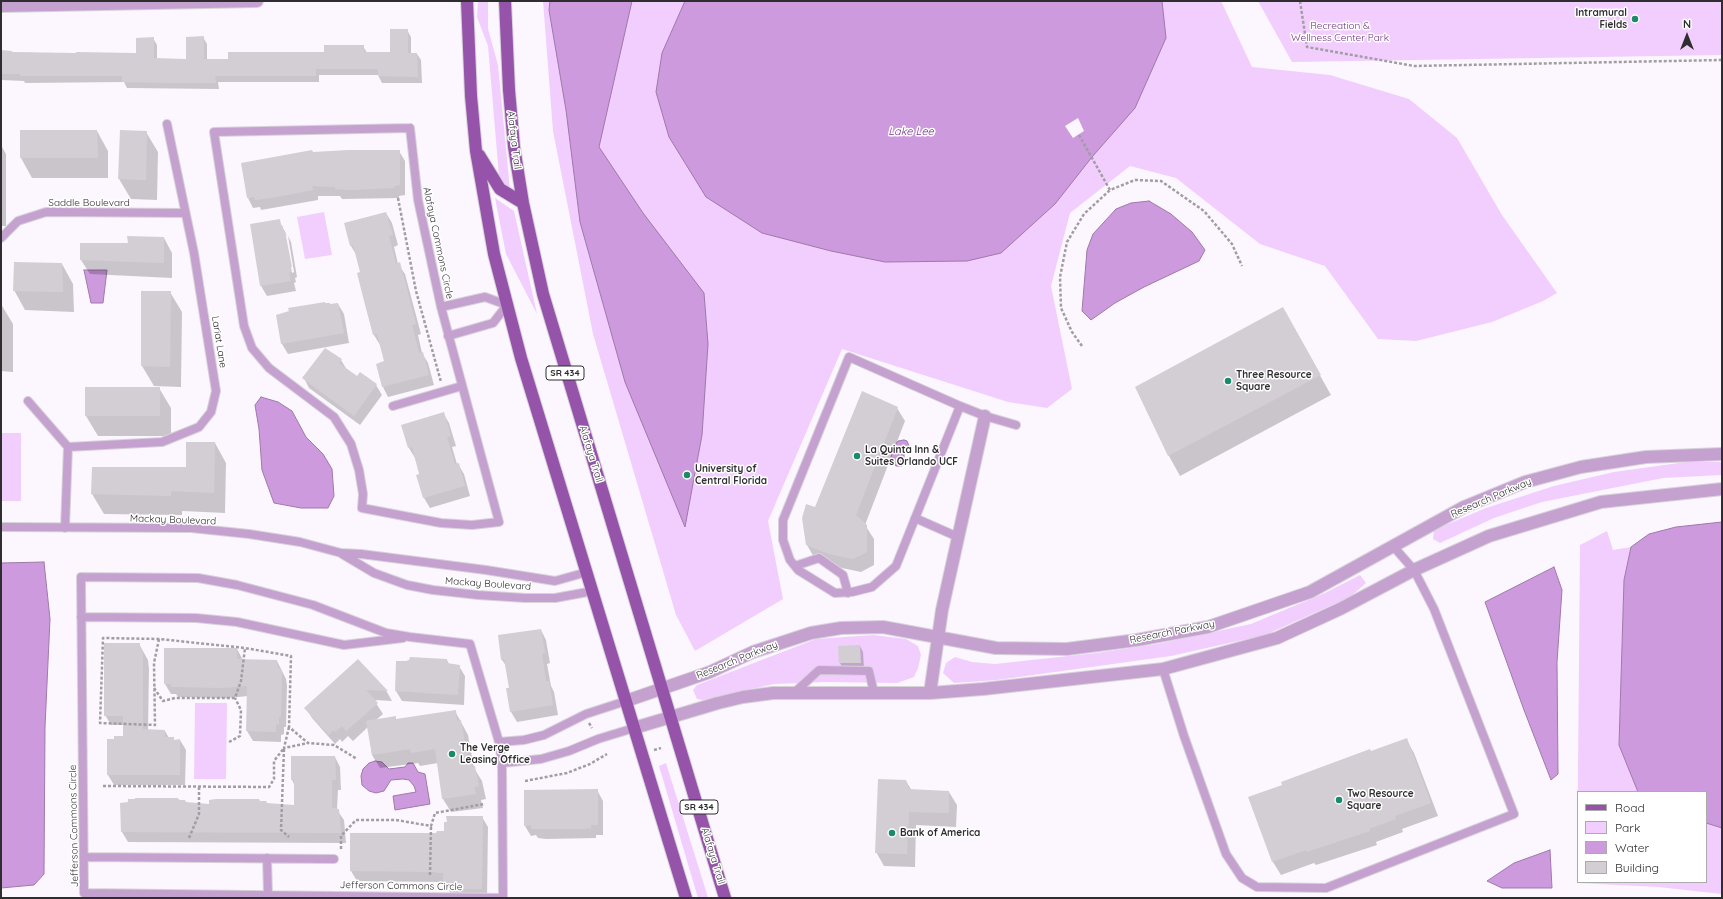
<!DOCTYPE html>
<style>
body{margin:0}
#map{position:relative;width:1723px;height:899px;overflow:hidden;background:#fcf7fe;font-family:Quicksand,sans-serif}
canvas{display:block}
.frame{position:absolute;inset:0;border:2px solid #2f2d30;pointer-events:none}
.legend{position:absolute;left:1577px;top:791px;width:130px;height:92px;box-sizing:border-box;background:#fff;border:1px solid #acabac;margin:0;padding:5px 7px;list-style:none;font-size:12px;color:#2f2d30}
.legend li{display:flex;align-items:center;gap:8px;height:20px}
.legend b{width:20px;border:1px solid #acabac}
.north{position:absolute;left:1667px;top:16px;width:40px;height:40px;-webkit-text-stroke:3px #fff;paint-order:stroke;rotate:0deg;font-size:11px;font-weight:700;line-height:16px;text-align:center;color:#2f2d30}
.north::after{content:'';display:block;margin:auto;width:14px;height:18px;background:#2f2d30;clip-path:polygon(50% 0,100% 100%,50% 72%,0 100%)}
</style>
<div id="map">
<canvas width="1723" height="899"></canvas>
<div class="frame"></div>
<ul class="legend">
<li><b style="height:5px;background:#9554aa"></b>Road</li>
<li><b style="height:11px;background:#f1cefd"></b>Park</li>
<li><b style="height:11px;background:#cd9ade"></b>Water</li>
<li><b style="height:11px;background:#d3ced4"></b>Building</li>
</ul>
<div class="north">N</div>
</div>
<script>
const g = document.querySelector('canvas').getContext('2d');
g.lineJoin = 'round';
function fill(path, color) { g.fillStyle = color; g.fill(path, 'evenodd'); }
const toPath = rows => new Path2D(rows.map(r => 'M' + r).join(''));
function strokePath(path, color, width, dash) { g.strokeStyle = color; g.lineWidth = width; g.lineCap = dash ? 'butt' : 'round'; g.setLineDash(dash || []); g.stroke(path); }
function label(font, color, halo, rows, align = 'center') {
  g.font = font + ' Quicksand,sans-serif'; g.lineWidth = 3; g.setLineDash([]); g.textBaseline = 'middle'; g.strokeStyle = halo; g.fillStyle = color; for (const [text, x, y, turn = 0] of rows) {
    g.save(); g.translate(x, y); g.rotate((+turn || 0) * Math.PI / 180); g.textAlign = isNaN(turn) ? turn : align; if (halo) g.strokeText(text, 0, 0); g.fillText(text, 0, 0); g.restore();
  }
}
const green = toPath([
 [478,1,488,1,488,29,498,65,510,191,499,176,488,46,477,17],
 [543,1,1221,1,1252,67,1330,75,1409,99,1457,138,1502,215,1557,293,1543,301,1492,322,1416,341,1378,339,1325,266,1260,244,1176,178,1130,166,1070,213,1051,286,1072,389,1047,408,1008,402,842,349,768,521,783,599,695,651,676,615,593,334,553,131],
 [1258,1,1722,1,1722,55,1292,62],
 [495,198,514,211,537,314,506,254],
 [324,212,332,255,305,259,297,217],
 [1,433,21,433,21,501,1,501],
 [1686,462,1722,462,1722,475,1663,478,1542,502,1494,518,1440,543,1433,539,1434,530,1486,508,1554,486,1614,472],
 [1607,531,1613,550,1631,547,1624,580,1619,745,1638,792,1578,792,1578,882,1706,882,1706,823,1722,828,1722,894,1658,887,1577,883,1580,545],
 [1360,575,1366,583,1350,597,1265,635,1171,656,997,680,954,683,943,673,946,663,955,657,972,662,995,664,1096,653,1157,644,1251,624,1325,593],
 [873,635,906,639,918,646,921,655,918,668,914,677,897,683,826,682,774,684,703,700,697,699,693,690,697,685,816,639],
 [195,703,227,703,226,779,194,779],
 [666,763,706,891,708,898,698,898,659,766]
]);
const water = toPath([
 [550,1,632,1,599,147,643,213,704,293,708,344,702,435,685,527,625,382,580,222,566,110,549,10,550,1],
 [685,1,1162,1,1166,38,1135,108,1092,157,1055,204,1001,253,967,261,885,262,831,251,762,233,706,197,669,137,656,92,662,53,685,1],
 [1149,201,1171,214,1192,232,1205,250,1199,261,1144,287,1115,303,1091,320,1082,311,1087,250,1093,234,1116,209,1131,203,1149,201],
 [84,270,107,270,103,303,91,303,84,270],
 [261,397,278,402,292,411,306,437,323,454,332,469,334,496,328,508,301,508,274,503,262,470,259,429,255,405,261,397],
 [904,440,907,441,909,446,904,454,904,463,902,466,896,466,891,459,892,449,898,441,904,440],
 [1722,522,1722,828,1706,823,1706,792,1638,792,1619,745,1624,580,1631,547,1649,534,1676,527,1722,522],
 [44,562,50,619,45,727,44,874,34,885,1,888,1,563,44,562],
 [1554,567,1562,590,1557,662,1558,774,1551,780,1524,710,1485,602,1554,567],
 [375,761,382,762,389,769,405,767,408,763,413,763,418,772,425,774,430,804,395,810,393,796,416,792,414,786,409,780,403,779,391,780,384,791,376,793,369,791,362,785,361,776,363,769,369,763,375,761],
 [1550,850,1552,888,1502,888,1487,881,1514,863,1550,850]
]);
const pier = toPath([
 [1078,118,1084,131,1073,138,1065,126]
]);
const shadow = toPath([
 [407,30,411,37,411,54,417,54,421,60,422,83,382,83,378,75,319,75,319,82,218,82,219,89,127,88,124,82,25,83,24,81,1,80,1,52,77,54,137,54,153,38,157,45,157,59,187,60,203,37,207,44,207,60,229,60,325,53,363,46,367,53,391,53],
 [97,131,108,151,108,178,32,178,21,158],
 [146,132,158,152,157,200,131,199,119,179],
 [1,145,6,154,6,226,1,226],
 [399,151,405,161,405,195,399,196,399,198,342,199,340,196,318,196,318,200,261,210,260,207,253,208,248,198,313,153],
 [386,213,392,223,398,245,394,247,398,264,405,274,421,334,418,335,422,353,428,363,434,385,388,397,383,387,385,362,380,345,374,335,358,274,361,273,357,256,351,246,345,223],
 [279,220,287,236,285,234,292,273,294,272,288,236,291,242,297,277,295,278,296,282,294,283,296,291,267,296,261,286],
 [164,238,172,253,172,278,90,274,81,260],
 [62,264,73,284,74,312,25,310,14,290],
 [170,292,182,312,181,387,154,386,142,366],
 [1,304,13,324,13,372,1,371],
 [326,304,338,304,344,314,349,343,288,354,282,344,277,315],
 [1294,329,1331,395,1180,476,1169,456,1136,387],
 [341,360,347,370,358,377,376,385,382,395,360,425,309,388,304,378],
 [86,388,159,388,171,408,171,436,98,436,86,416],
 [897,408,905,421,865,525,874,539,874,565,861,572,837,567,815,559,807,545,816,508],
 [443,413,449,423,456,446,452,447,457,464,458,464,464,474,470,496,430,508,424,498,418,476,421,475,415,458,409,448,403,425],
 [215,443,226,463,225,513,182,511,182,515,104,514,92,494,187,468],
 [541,630,546,640,550,663,547,664,551,686,554,692,558,715,517,722,511,712,507,689,510,689,507,667,502,660,499,636],
 [139,644,148,660,149,669,148,730,165,731,169,738,173,738,175,741,180,740,186,750,185,785,114,785,108,775,115,740,124,737,124,725,111,725,105,715],
 [860,646,863,652,864,669,843,669,840,663],
 [165,649,237,649,243,660,277,661,286,679,287,685,286,727,284,727,284,734,281,735,281,742,253,741,247,731,248,696,228,698,178,697,176,694,171,694,165,684],
 [358,660,387,692,392,701,374,700,383,714,375,721,395,718,397,720,455,711,468,735,474,768,482,781,486,799,481,800,483,808,451,812,443,799,438,763,420,766,418,763,380,768,372,755,368,727,353,741,348,736,342,742,340,739,335,744,312,718,306,708],
 [447,660,449,664,459,666,465,676,464,705,402,701,396,691],
 [1406,739,1414,753,1438,816,1402,829,1403,832,1376,842,1377,845,1316,865,1314,863,1281,875,1273,862,1249,798],
 [335,757,340,767,341,790,338,790,337,810,344,820,346,843,128,842,122,832,178,799,186,803,210,805,260,802,267,804,295,806,295,786,292,780],
 [906,781,912,791,949,792,957,805,956,827,916,825,915,867,884,866,876,852],
 [597,790,603,801,603,835,596,835,596,838,546,839,538,838,536,835,531,836,525,826],
 [482,817,488,827,487,898,453,898,445,883,442,882,357,881,351,871,351,834,437,834]
]);
const building = toPath([
 [390,29,408,29,408,53,417,53,418,77,378,76,378,69,316,69,316,76,215,76,216,83,175,83,122,82,122,76,20,76,20,74,1,74,1,50,12,51,12,52,76,53,76,52,136,53,136,38,154,37,154,58,186,59,186,37,204,36,204,59,228,59,228,52,324,52,324,45,364,45,364,52,390,52],
 [20,130,97,130,98,158,20,158],
 [120,130,147,131,146,180,118,179],
 [312,150,313,152,348,150,400,150,400,185,394,186,394,188,351,190,335,189,335,187,312,186,313,190,271,198,255,200,254,197,247,198,241,163],
 [386,212,393,235,389,236,396,264,400,262,416,324,412,325,419,353,423,352,429,375,382,387,376,364,384,361,377,334,373,335,363,297,357,273,360,272,353,245,350,246,344,223],
 [280,219,281,226,283,226,283,231,285,231,292,267,290,268,291,272,289,273,291,281,260,286,250,224],
 [127,236,164,237,164,263,80,260,80,243,128,243],
 [14,262,62,263,63,292,13,291],
 [141,291,171,291,170,367,141,366],
 [325,302,325,303,330,303,330,304,338,303,344,333,281,344,276,315,289,311,288,308],
 [1283,307,1321,375,1168,456,1135,387],
 [325,348,342,359,339,363,357,376,360,372,377,384,354,416,302,378],
 [85,387,160,387,160,416,85,416],
 [862,391,898,407,856,515,867,525,867,552,853,559,829,554,806,545,802,518,806,504,815,507],
 [444,412,451,436,447,437,455,464,459,463,465,486,423,498,416,475,419,474,412,447,408,448,401,425],
 [186,442,215,442,214,493,171,491,171,496,91,494,92,467,186,467],
 [541,629,545,653,542,654,546,681,549,681,553,705,510,712,506,688,509,688,504,659,501,660,498,635],
 [104,643,140,643,140,649,142,649,143,658,143,729,165,730,165,737,174,737,174,740,180,739,180,775,107,775,107,739,114,739,114,736,123,736,123,716,104,716],
 [860,645,861,663,839,663,838,646],
 [164,648,237,648,237,659,277,660,278,668,281,668,282,675,281,717,279,717,279,724,276,725,276,732,246,731,247,686,222,688,180,687,171,687,171,684,164,684],
 [410,657,447,659,447,663,460,665,458,695,395,691,396,661,406,661,409,660],
 [358,659,388,691,366,690,378,703,346,731,342,726,335,732,333,730,329,735,304,708],
 [456,710,457,721,461,720,468,760,470,760,472,767,475,766,479,786,474,787,476,794,442,799,435,749,411,753,410,749,372,755,366,721,396,716,396,719],
 [1407,738,1431,803,1395,816,1396,819,1369,829,1370,831,1307,852,1306,850,1272,862,1248,797,1282,785,1281,782,1370,749,1371,751],
 [291,756,335,756,336,780,332,780,332,808,339,809,341,833,121,832,120,803,128,802,128,799,135,799,135,798,178,798,178,800,185,800,186,802,209,804,209,800,216,799,259,799,260,801,266,801,267,803,294,805,294,780,291,780],
 [878,779,906,780,909,789,949,791,949,813,909,812,907,854,875,853],
 [598,789,598,825,591,825,591,828,582,829,531,829,531,825,524,826,524,790],
 [446,816,483,816,482,889,446,889,446,882,443,882,443,873,436,873,436,872,350,871,350,833,436,833,437,831,444,831,444,822,447,822]
]);
const path = toPath([
 [1300,1,1307,47,1414,66,1722,60],
 [1079,135,1110,190,1135,180,1161,181,1204,211,1232,244,1242,266],
 [398,198,416,291,441,382],
 [1082,346,1072,332,1061,308,1060,277,1067,242,1084,214,1110,190],
 [159,639,154,663,155,725,100,723,103,638,159,639,245,648,291,656,289,727,308,743,334,745,357,759],
 [154,688,163,701,175,698,235,698,241,681,245,648],
 [589,723,592,728],
 [289,727,284,748,308,743],
 [229,742,240,736,241,710,235,698],
 [284,749,281,830,289,837],
 [654,750,661,748],
 [525,781,567,773,590,764,607,754],
 [103,786,269,787,274,779,274,761,284,748],
 [189,838,199,814,199,787],
 [341,849,341,836,356,820,396,820,431,826,435,813,484,804],
 [430,875,431,826]
]);
const lane = toPath([
 [410,128,418,200,441,307,499,522,472,525,441,523,362,508,363,494,359,470,351,444,334,417,269,368,252,348,244,326,214,132,410,128],
 [1,238,18,221,46,212,185,213],
 [441,307,485,297,507,305,493,323,448,336],
 [28,401,68,447,65,528],
 [393,406,462,386],
 [960,406,896,566,872,587,852,592,835,593,798,570,790,560,783,540,783,520,849,357,960,406,985,416,1016,425],
 [68,447,162,442,199,427,211,412,216,391,194,253,167,124],
 [915,518,958,537],
 [1,527,191,528,249,534,300,542,341,553,361,554,486,570,555,581,587,572],
 [342,554,374,573,407,585,433,590,478,595,525,598,555,598,593,591],
 [795,566,819,558,843,575,848,593],
 [81,577,198,578,237,585,313,605,386,633,410,637,470,644,499,742,502,763,503,898,84,893,81,577],
 [81,617,196,618,237,622,344,645,403,638],
 [1163,669,1184,736,1226,854,1242,878,1257,887,1326,888,1514,814,1434,609,1414,570,1393,546],
 [795,692,819,670,869,671,874,693],
 [499,742,524,740,544,735,586,714,626,701],
 [502,763,541,759,569,751,598,739,634,728],
 [84,857,334,859],
 [267,858,268,895]
]);
const street = toPath([
 [1,6,257,1],
 [930,693,942,610,985,416],
 [626,701,710,672,753,652,811,633,841,628,883,627,996,648,1067,649,1137,640,1208,627,1310,592,1464,507,1525,482,1581,467,1646,457,1722,454],
 [634,728,718,703,743,697,773,693,930,693,983,689,1163,669,1277,638,1340,609,1414,570,1489,536,1601,502,1722,489]
]);
const primary = toPath([
 [467,1,471,96,476,151,494,254,521,358,686,898],
 [505,1,509,90,514,147,523,203,543,294,725,898],
 [479,155,500,189,523,203]
]);
const markers = [
 [1635,19,4,"#1a8a69"],
 [1228,381,4,"#1a8a69"],
 [857,456,4,"#1a8a69"],
 [687,475,4,"#1a8a69"],
 [452,754,4,"#1a8a69"],
 [1339,800,4,"#1a8a69"],
 [892,833,4,"#1a8a69"]
];
const shields = [
 [565,373,38],
 [699,807,38]
];
const shieldNames = [
 ["SR 434",565,373],
 ["SR 434",699,807]
];
const poiNames = [
 ["Intramural",1627,13,"right"],
 ["Fields",1627,25,"right"],
 ["Three Resource",1236,375],
 ["Square",1236,387],
 ["La Quinta Inn &",865,450],
 ["Suites Orlando UCF",865,462],
 ["University of",695,469],
 ["Central Florida",695,481],
 ["The Verge",460,748],
 ["Leasing Office",460,760],
 ["Two Resource",1347,794],
 ["Square",1347,806],
 ["Bank of America",900,833]
];
const parkNames = [
 ["Recreation &",1340,26],
 ["Wellness Center Park",1340,38]
];
const streetNames = [
 ["Alafaya Trail",514,140,83],
 ["Saddle Boulevard",89,203],
 ["Alafaya Commons Circle",438,243,78],
 ["Lariat Lane",219,342,81],
 ["Alafaya Trail",591,454,73],
 ["Research Parkway",1491,498,-23],
 ["Mackay Boulevard",173,520,2],
 ["Mackay Boulevard",488,584,4],
 ["Research Parkway",1172,632,-11],
 ["Research Parkway",737,660,-22],
 ["Jefferson Commons Circle",74,826,-91],
 ["Alafaya Trail",713,856,73],
 ["Jefferson Commons Circle",401,886,1]
];
const waterNames = [
 ["Lake Lee",911,132]
];
fill(green, '#f1cefd');
fill(water, '#cd9ade');
strokePath(water, '#9e79aa', 1);
fill(pier, '#fcf7fe');
fill(shadow, '#0003');
fill(building, '#d3ced4');
strokePath(lane, '#d7d3d9', 10);
strokePath(street, '#d7d3d9', 14);
strokePath(primary, '#d7d3d9', 14);
strokePath(path, '#a19da2', 2.5, [3, 2]);
strokePath(lane, '#c5a1d0', 8);
strokePath(street, '#c5a1d0', 12);
strokePath(primary, '#9554aa', 12);
for (const [x, y, r, color] of markers) { const dot = new Path2D(); dot.arc(x, y, r, 0, 2 * Math.PI); g.fillStyle = color; g.fill(dot); strokePath(dot, '#fff', 1.5); }
for (const [x, y, w] of shields) { const box = new Path2D(); box.roundRect(x - w / 2, y - 7, w, 14, 3); g.fillStyle = '#fff'; g.fill(box); strokePath(box, '#2f2d30', 1); }
label('bold 9px', '#2f2d30', null, shieldNames);
label('bold 10px', '#2f2d30', '#fff', poiNames, 'left');
label('10px', '#6e3080', '#fff', parkNames);
label('10px', '#2f2d30', '#fff', streetNames);
label('italic 11px', '#733586', '#fff', waterNames);
</script>
